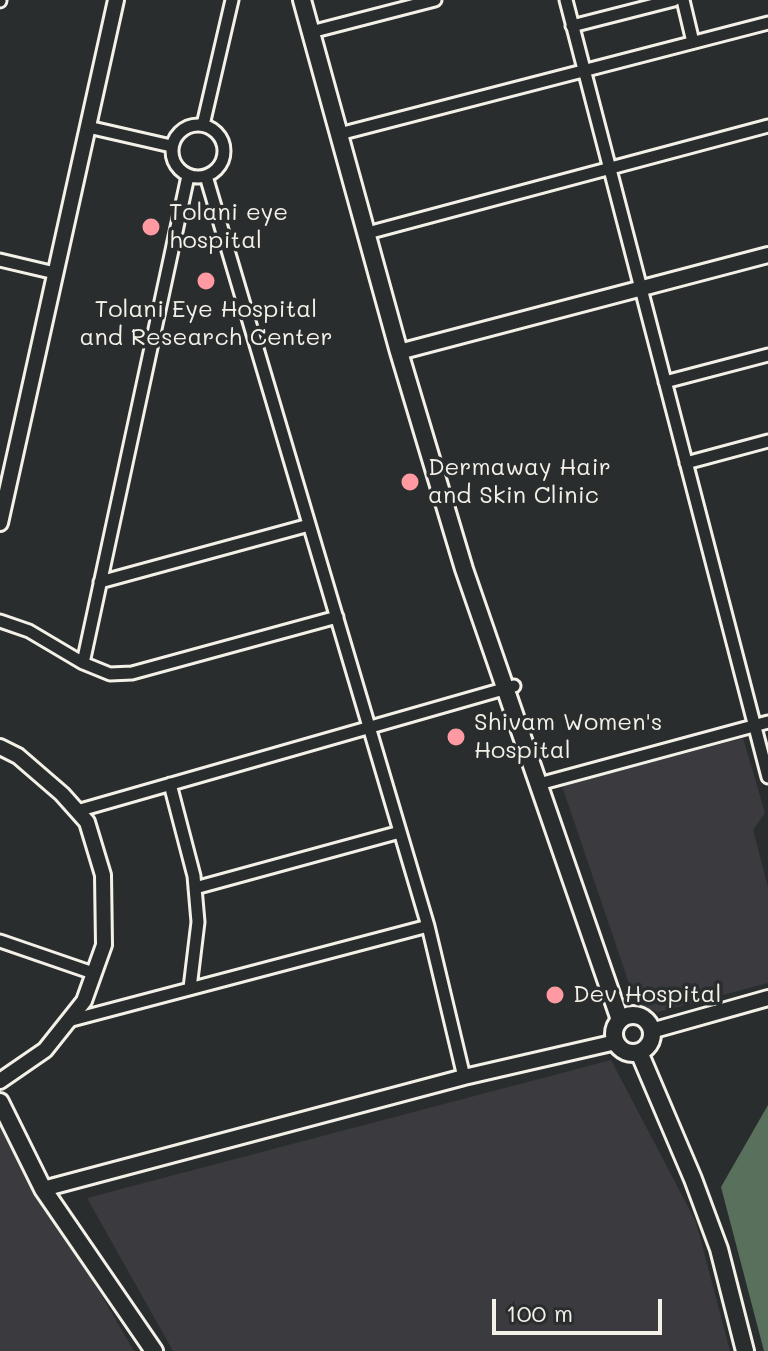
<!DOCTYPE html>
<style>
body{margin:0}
#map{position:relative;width:768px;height:1351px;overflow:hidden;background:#2a2d2e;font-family:Mali,sans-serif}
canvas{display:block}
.scale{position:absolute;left:492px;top:1299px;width:170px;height:36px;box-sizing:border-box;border:4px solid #f4f1e8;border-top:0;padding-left:10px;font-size:24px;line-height:28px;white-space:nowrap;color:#f4f1e8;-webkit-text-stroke:6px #2a2d2e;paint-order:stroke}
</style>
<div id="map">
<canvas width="768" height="1351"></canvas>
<div class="scale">100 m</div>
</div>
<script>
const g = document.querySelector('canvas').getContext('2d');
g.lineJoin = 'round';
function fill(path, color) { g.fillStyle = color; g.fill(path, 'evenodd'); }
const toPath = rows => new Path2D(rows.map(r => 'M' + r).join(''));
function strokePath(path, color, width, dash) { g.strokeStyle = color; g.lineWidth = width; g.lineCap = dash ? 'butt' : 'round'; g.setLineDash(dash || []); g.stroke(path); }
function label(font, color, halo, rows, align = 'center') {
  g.font = font + ' Mali,sans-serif'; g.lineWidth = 7; g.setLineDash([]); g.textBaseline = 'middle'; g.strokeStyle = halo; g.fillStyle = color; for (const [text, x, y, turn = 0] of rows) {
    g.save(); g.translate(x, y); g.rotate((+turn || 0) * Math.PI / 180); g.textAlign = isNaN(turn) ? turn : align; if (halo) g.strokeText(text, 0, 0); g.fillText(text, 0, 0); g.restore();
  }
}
const built = toPath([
 [743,738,765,813,753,830,768,887,768,983,658,1012,636,1004,562,786],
 [611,1060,696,1222,730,1351,173,1351,87,1198],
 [0,1122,134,1351,0,1351]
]);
const green = toPath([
 [768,1105,768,1351,764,1351,721,1187]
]);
const minor = toPath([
 [566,0,768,777],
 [683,0,693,42],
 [0,1,0,0],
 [572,26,674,0],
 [311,32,435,0],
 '172 151a26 26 0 1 1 52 0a26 26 0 1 1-52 0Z',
 [203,125,232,0],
 [88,127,171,146],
 [347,132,768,23],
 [206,176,428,926,464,1077],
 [375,231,768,126],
 [0,260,55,273],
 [665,382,768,355],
 [686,463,768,441],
 [100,582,309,525],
 [0,621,29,631,83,663,110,674,132,673,337,617],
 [83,663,188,176],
 [170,784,194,876,198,922,190,988],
 [539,784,768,722],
 [77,811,514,686],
 [195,888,400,832],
 [0,941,93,973],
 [68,1021,428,926]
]);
const tertiary = toPath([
 [399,352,768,255],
 [0,523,116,0],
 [0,747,18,756,62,794,87,822,103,875,104,945,84,1001,45,1050,0,1081],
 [651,1031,768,998],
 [43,1189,464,1077,616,1042]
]);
const secondary = toPath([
 [302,0,399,352,464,569,620,1020],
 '614 1034a19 19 0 1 1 38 0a19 19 0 1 1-38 0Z',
 [639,1052,693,1179,719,1249,745,1351],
 [0,1102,43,1189,154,1351]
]);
const markers = [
 [151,227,10,"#ff9aa2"],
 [206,281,10,"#ff9aa2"],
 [410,482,10,"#ff9aa2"],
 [456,737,10,"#ff9aa2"],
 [555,995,10,"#ff9aa2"]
];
const poiNames = [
 ["Tolani eye",169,213],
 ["hospital",169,241],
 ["Tolani Eye Hospital",206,310,"center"],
 ["and Research Center",206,338,"center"],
 ["Dermaway Hair",428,468],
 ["and Skin Clinic",428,496],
 ["Shivam Women's",474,723],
 ["Hospital",474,751],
 ["Dev Hospital",573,995]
];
fill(built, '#3a3a3f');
fill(green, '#59705d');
strokePath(minor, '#f4f1e8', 17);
strokePath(tertiary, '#f4f1e8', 20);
strokePath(secondary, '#f4f1e8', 22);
strokePath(minor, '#2a2d2e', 11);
strokePath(tertiary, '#2a2d2e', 14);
strokePath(secondary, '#2a2d2e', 16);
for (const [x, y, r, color] of markers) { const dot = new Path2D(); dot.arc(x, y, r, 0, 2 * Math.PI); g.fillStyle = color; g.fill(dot); strokePath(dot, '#2a2d2e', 3); }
label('24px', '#f4f1e8', '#2a2d2e', poiNames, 'left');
</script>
